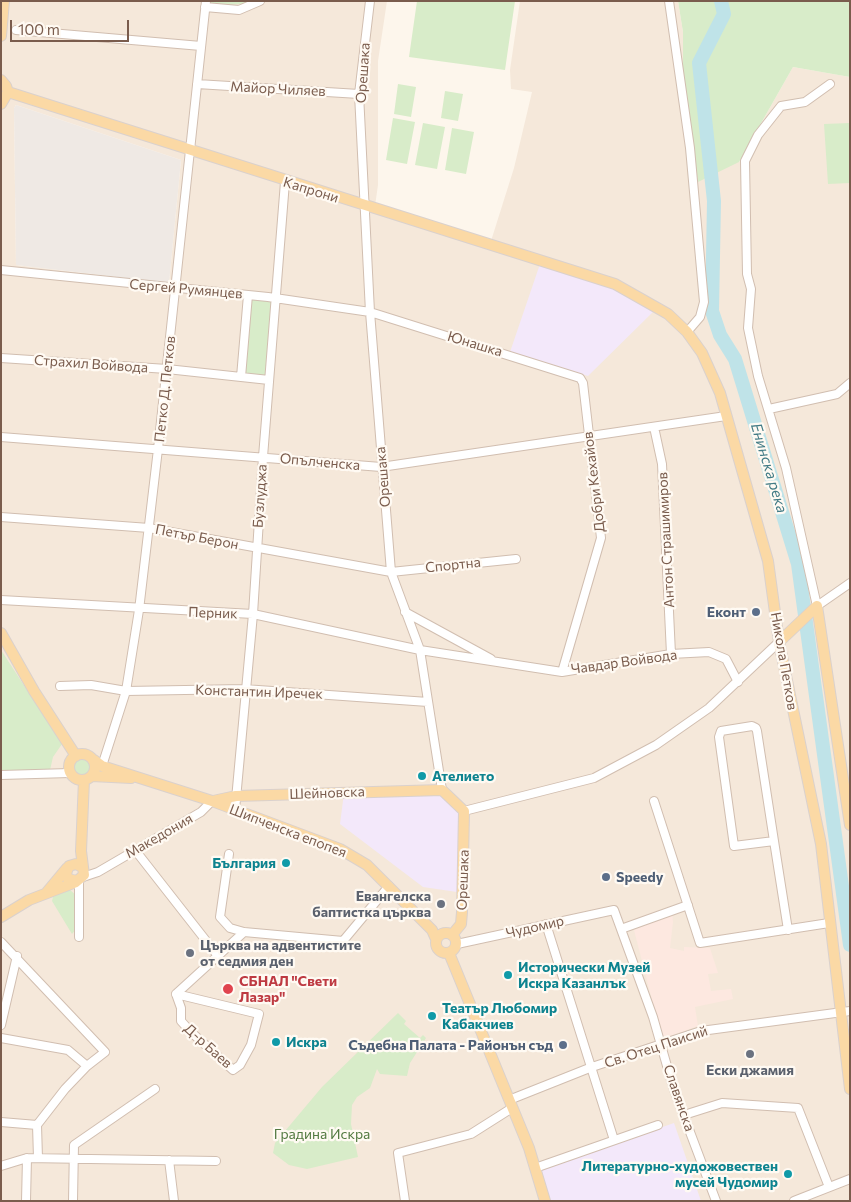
<!DOCTYPE html>
<meta charset="utf-8">
<style>
body{margin:0}
#map{position:relative;width:851px;height:1202px;overflow:hidden;background:#fdf6ec;font-family:Commissioner,sans-serif}
canvas{display:block}
.frame{position:absolute;inset:0;border:2px solid #7a5c4d;pointer-events:none}
.scale{position:absolute;left:10px;top:20px;width:119px;height:22px;box-sizing:border-box;border:2px solid #7a5c4d;border-top:0;padding-left:6px;font-size:15px;line-height:18px;white-space:nowrap;color:#7a5c4d;-webkit-text-stroke:4px #fffaf3;paint-order:stroke}
</style>
<div id="map">
<canvas width="851" height="1202"></canvas>
<div class="frame"></div>
<div class="scale">100 m</div>
</div>
<script>
const g = document.querySelector('canvas').getContext('2d');
g.lineJoin = 'round';
function fill(path, color) { g.fillStyle = color; g.fill(path, 'evenodd'); }
const toPath = rows => new Path2D(rows.map(r => 'M' + r).join(''));
function strokePath(path, color, width, dash) { g.strokeStyle = color; g.lineWidth = width; g.lineCap = dash ? 'butt' : 'round'; g.setLineDash(dash || []); g.stroke(path); }
function label(font, color, halo, rows, align = 'center') {
  g.font = font + ' Commissioner,sans-serif'; g.lineWidth = 4.5; g.setLineDash([]); g.textBaseline = 'middle'; g.strokeStyle = halo; g.fillStyle = color; for (const [text, x, y, turn = 0] of rows) {
    g.save(); g.translate(x, y); g.rotate((+turn || 0) * Math.PI / 180); g.textAlign = isNaN(turn) ? turn : align; if (halo) g.strokeText(text, 0, 0); g.fillText(text, 0, 0); g.restore();
  }
}
const residential = toPath([
 [1,1,387,1,378,61,378,185,375,206,491,241,514,168,532,92,511,89,510,70,520,1,678,1,683,32,683,70,739,162,793,67,850,77,850,1201,1,1201],
 [16,105,181,160,169,283,16,265,14,108]
]);
const commercial = toPath([
 [672,913,673,922,670,948,684,951,684,947,710,948,718,973,708,974,711,991,731,989,733,999,695,1007,698,1026,662,1039,634,930]
]);
const industrial = toPath([
 [16,105,181,160,169,283,16,265,14,108]
]);
const education = toPath([
 [540,264,611,287,654,311,588,376,510,352],
 [442,790,464,811,464,893,423,887,340,824,344,793],
 [674,1123,701,1201,549,1201,540,1170]
]);
const green = toPath([
 [209,1,250,1,243,4,226,5,208,4],
 [417,1,515,1,505,70,409,57],
 [678,1,850,1,850,77,793,67,739,162,698,182,683,70,683,32],
 [398,84,416,87,411,117,394,114],
 [445,91,463,94,458,121,441,118],
 [393,118,415,122,407,164,386,160],
 [423,123,445,127,437,169,415,165],
 [850,123,850,183,828,184,824,124],
 [452,128,474,132,466,174,445,170],
 [250,299,273,302,268,376,243,373],
 [1,650,62,744,53,757,50,770,1,770],
 '74 767a8 8 0 1 1 16 0a8 8 0 1 1-16 0Z',
 [70,890,78,897,77,928,72,934,52,901,53,897],
 [398,1013,406,1021,404,1024,420,1038,423,1035,426,1038,410,1063,407,1076,380,1074,377,1069,370,1088,357,1097,352,1105,351,1124,358,1157,307,1169,289,1165,273,1153,275,1143,322,1087]
]);
const river = toPath([
 [721,1,724,14,699,63,714,201,712,311,720,335,735,359,798,564,850,945]
]);
const minor = toPath([
 [370,1,359,94,370,312,391,572,420,650,442,790],
 [669,1,690,148,704,302,700,317,687,332],
 [205,7,239,10,260,1],
 [16,30,201,46],
 [197,84,359,94],
 [830,84,805,102,781,106,758,135,745,161,747,274,751,289,748,328,758,376,786,468,817,606,850,583],
 [1,270,268,297,370,312,580,378,583,383,601,538,562,672],
 [1,358,167,369,269,380],
 [241,377,248,295],
 [769,409,837,394,850,383],
 [654,427,662,464,671,654],
 [1,437,381,467,726,416],
 [1,517,149,528,391,572,516,559],
 [1,600,253,614,420,650,562,672,671,654,709,652,726,659,738,682],
 [405,612,491,659],
 [60,686,91,685,126,691,244,689,428,702],
 [102,766,126,691,139,610,158,449,206,1],
 [1,775,70,773],
 [654,801,700,943,829,923],
 [235,810,253,614,263,457,285,182],
 [464,811,594,778,656,745,709,708,779,642],
 [774,841,734,846,719,737,721,731,752,726,756,728,757,731,774,841,788,930],
 [135,850,218,956],
 [229,854,220,917,230,928,244,932],
 [83,877,98,872,201,812,212,801],
 [546,924,614,1140],
 [621,929,688,905],
 [79,937,79,881],
 [1,942,105,1052,87,1066,65,1089,37,1125,38,1158],
 [457,944,614,910,653,1017,673,1087,716,1201],
 [176,994,244,932,343,941,389,886],
 [176,994,259,1014,251,1045,240,1065,233,1070,191,1032,181,1021,181,1008,176,994],
 [1,1025,17,956],
 [1,1038,68,1050,87,1066],
 [509,1100,592,1067,701,1031,850,1011],
 [684,1115,722,1103,798,1108,829,1187],
 [1,1122,37,1125],
 [169,1160,174,1201],
 [1,1166,27,1158,216,1161],
 [535,1168,658,1125],
 [26,1201,27,1158],
 [73,1201,74,1145,155,1089],
 [405,1201,398,1153,471,1134,512,1108],
 [794,1201,850,1179]
]);
const major = toPath([
 [1,36,4,1],
 [1,80,6,86,8,92,1,104],
 [8,92,615,284,668,314,687,332,702,353,720,393,768,561,779,642,821,844,850,1089],
 [817,606,850,825],
 [1,633,34,691,76,756],
 [779,642,817,606],
 '69 767a13 13 0 1 1 26 0a13 13 0 1 1-26 0Z',
 [94,760,102,766,212,801,340,849,367,865,432,930,436,939],
 [92,776,131,778],
 [213,801,236,796,442,790,464,811,462,912,461,924,452,935],
 [82,867,76,864,69,866,66,873,68,879,77,881,84,875,81,851,84,780],
 [47,892,67,868],
 [1,917,29,900,76,882],
 '436 943a10 10 0 1 1 20 0a10 10 0 1 1-20 0Z',
 [449,953,529,1148,545,1201]
]);
const markers = [
 [756,612,5,"#5c6f8a"],
 [422,776,5,"#0f9aa8"],
 [286,863,5,"#0f9aa8"],
 [606,877,5,"#5c6f8a"],
 [441,904,5,"#6b7280"],
 [190,953,5,"#6b7280"],
 [508,975,5,"#0f9aa8"],
 [228,989,6,"#e0444e"],
 [432,1016,5,"#0f9aa8"],
 [276,1042,5,"#0f9aa8"],
 [563,1045,5,"#5c6f8a"],
 [750,1054,5,"#6b7280"],
 [788,1174,5,"#0f9aa8"]
];
const streetNames = [
 ["Орешака",363,73,-86],
 ["Майор Чиляев",278,89,3],
 ["Капрони",311,190,17],
 ["Сергей Румянцев",186,289,5],
 ["Юнашка",475,344,17],
 ["Страхил Войвода",91,364,4],
 ["Петко Д. Петков",165,389,-84],
 ["Опълченска",320,462,5],
 ["Орешака",383,477,-95],
 ["Добри Кехайов",594,482,-97],
 ["Бузлуджа",260,496,-86],
 ["Петър Берон",197,537,11],
 ["Антон Страшимиров",666,540,-93],
 ["Спортна",453,565,-6],
 ["Перник",213,613,2],
 ["Никола Петков",784,661,80],
 ["Чавдар Войвода",624,662,-8],
 ["Константин Иречек",259,692,2],
 ["Шейновска",327,793,-2],
 ["Шипченска епопея",288,831,21],
 ["Македония",159,836,-30],
 ["Орешака",463,880,-88],
 ["Чудомир",535,927,-13],
 ["Д-р Баев",208,1046,42],
 ["Св. Отец Паисий",656,1047,-18],
 ["Славянска",679,1098,71]
];
const serviceNames = [
 ["Еконт",746,612],
 ["Speedy",616,877,"left"],
 ["Съдебна Палата - Районън съд",553,1045]
];
const cultureNames = [
 ["Ателието",432,776],
 ["България",276,863,"right"],
 ["Исторически Музей",518,967],
 ["Искра Казанлък",518,983],
 ["Театър Любомир",442,1008],
 ["Кабакчиев",442,1024],
 ["Искра",286,1042],
 ["Литературно-художовествен",778,1166,"right"],
 ["мусей Чудомир",778,1182,"right"]
];
const worshipNames = [
 ["Евангелска",431,896],
 ["баптистка църква",431,912],
 ["Църква на адвентистите",200,945,"left"],
 ["от седмия ден",200,961,"left"],
 ["Ески джамия",750,1070,"center"]
];
const healthNames = [
 ["СБНАЛ \"Свeти",239,981],
 ["Лазар\"",239,997]
];
const parkNames = [
 ["Градина Искра",322,1134]
];
const waterNames = [
 ["Енинска река",769,468,73]
];
fill(residential, '#f5e8da');
fill(commercial, '#fde8e0');
fill(industrial, '#efe9e4');
fill(education, '#f3e8fa');
fill(green, '#d8ecc9');
strokePath(river, '#bfe3e8', 14);
strokePath(minor, '#d1beb0', 10);
strokePath(major, '#dad1cd', 12);
strokePath(minor, '#fff', 8);
strokePath(major, '#fbd9a5', 10);
for (const [x, y, r, color] of markers) { const dot = new Path2D(); dot.arc(x, y, r, 0, 2 * Math.PI); g.fillStyle = color; g.fill(dot); strokePath(dot, '#fffaf3', 2); }
label('14px', '#7a5c4d', '#fffaf3', streetNames);
label('bold 14px', '#4e5e75', '#fffaf3', serviceNames, 'right');
label('bold 14px', '#0d838f', '#fffaf3', cultureNames, 'left');
label('bold 14px', '#5b616d', '#fffaf3', worshipNames, 'right');
label('bold 14px', '#be3a42', '#fffaf3', healthNames, 'left');
label('14px', '#537a41', '#fffaf3', parkNames);
label('italic 15px', '#437c86', '#fffaf3', waterNames);
</script>
